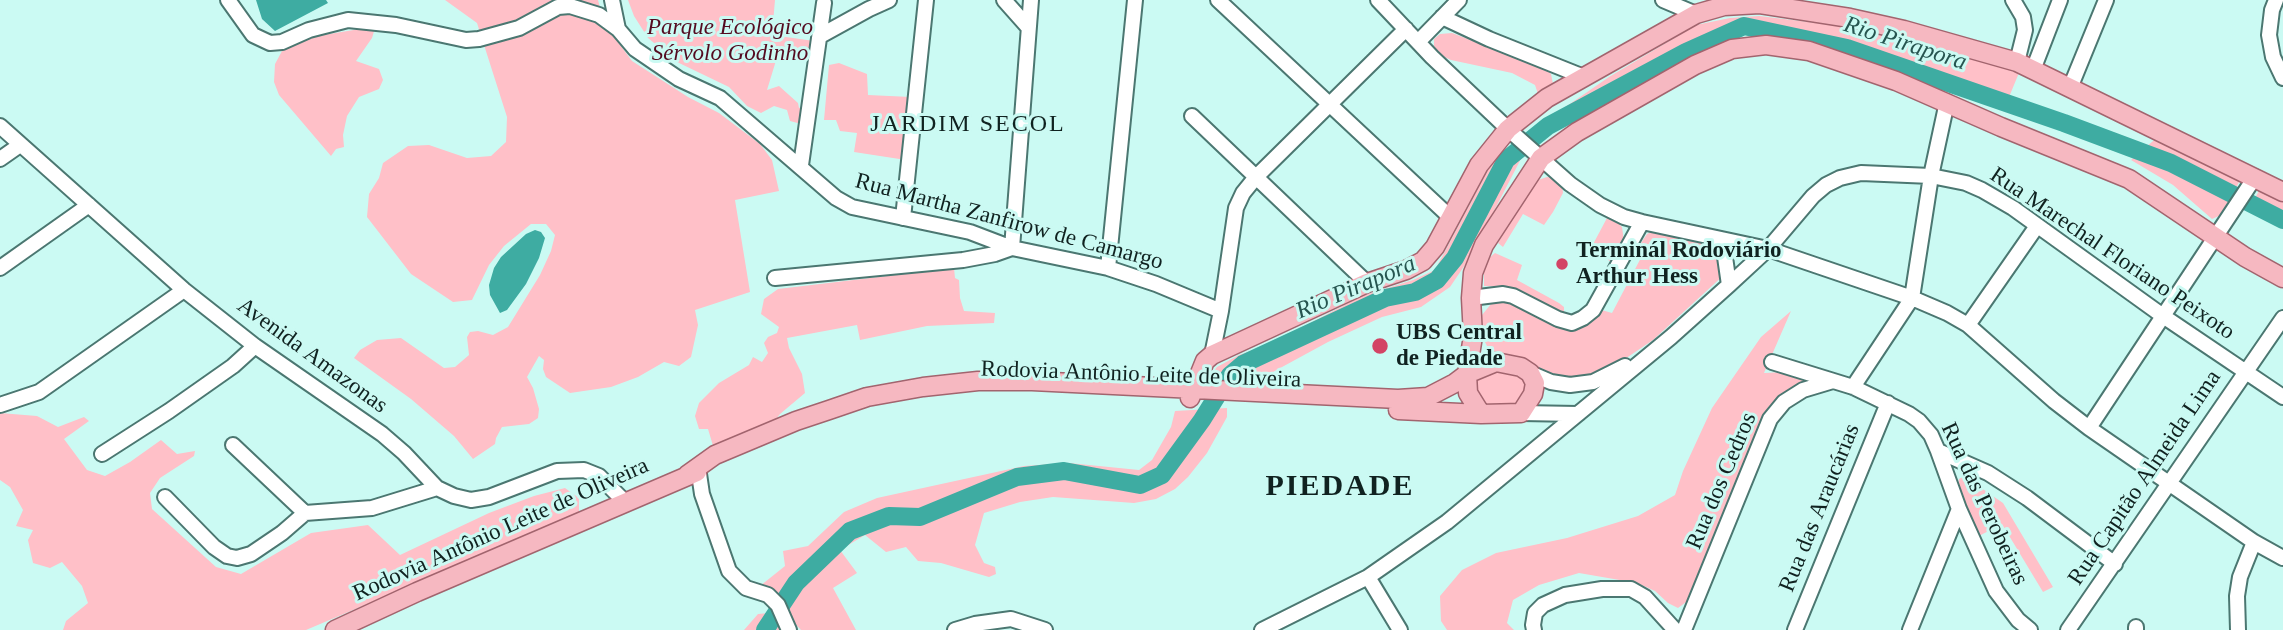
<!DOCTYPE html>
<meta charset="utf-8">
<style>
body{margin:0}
canvas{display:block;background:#cbfaf3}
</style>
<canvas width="2283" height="630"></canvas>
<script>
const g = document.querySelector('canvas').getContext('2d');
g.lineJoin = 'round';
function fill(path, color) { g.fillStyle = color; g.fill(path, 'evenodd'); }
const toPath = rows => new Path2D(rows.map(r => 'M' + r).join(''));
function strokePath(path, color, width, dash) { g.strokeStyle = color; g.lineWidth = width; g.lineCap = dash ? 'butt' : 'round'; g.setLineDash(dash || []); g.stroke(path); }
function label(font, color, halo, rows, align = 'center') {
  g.font = font + ' "Times New Roman",serif'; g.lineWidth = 6; g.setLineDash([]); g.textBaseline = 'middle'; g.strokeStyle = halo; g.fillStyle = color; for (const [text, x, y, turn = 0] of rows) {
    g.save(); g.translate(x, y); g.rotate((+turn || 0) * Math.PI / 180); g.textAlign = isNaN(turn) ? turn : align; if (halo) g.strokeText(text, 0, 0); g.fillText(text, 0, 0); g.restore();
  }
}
const green = toPath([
 [445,0,598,0,604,23,632,61,688,97,719,113,760,144,772,160,779,191,735,200,750,292,695,310,698,325,691,357,679,366,664,362,638,377,611,387,570,393,546,377,543,369,544,360,539,356,527,377,533,388,539,409,538,418,529,424,502,427,496,438,495,444,473,459,454,436,411,399,354,358,360,350,377,340,401,338,444,368,455,367,469,355,467,337,470,332,478,331,493,335,508,327,540,275,551,251,555,235,546,224,531,224,504,246,489,265,472,300,453,302,411,274,367,217,369,194,379,178,383,163,408,146,429,145,467,158,491,156,506,142,507,117,477,23],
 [628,0,775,0,772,35,814,41,814,52,778,54,767,90,779,86,798,103,799,108,808,105,805,125,790,121,787,110,774,106,761,113,747,106,729,87,677,62,648,38,634,16],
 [1759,16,1909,34,2021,68,2009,97,1883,56,1753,32,1726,37,1543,137,1532,130,1609,77,1696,25,1730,18],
 [366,28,375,28,372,38,356,61,379,69,383,80,379,89,359,97,347,116,343,135,344,147,336,149,331,156,279,95,274,82,275,64,282,51,298,42,323,35],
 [1452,33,1545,68,1551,74,1553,84,1536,101,1538,94,1535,85,1512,73,1451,60,1440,55,1434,46,1434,39,1440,34],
 [839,63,867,74,868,95,911,97,906,160,854,152,857,133,840,131,836,120,824,120,829,65],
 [2160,135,2243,175,2221,215,2212,219,2173,185,2131,160],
 [1524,153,1469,259,1450,287,1421,307,1382,317,1328,342,1249,385,1210,382,1211,375,1217,367,1239,355,1268,345,1362,296,1413,280,1435,270,1489,168,1495,160],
 [1547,177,1557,178,1562,184,1563,193,1553,212,1544,225,1523,214,1503,247,1498,243,1526,190,1532,182],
 [2261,187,2283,197,2283,215,2254,200],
 [1607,218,1616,221,1622,227,1624,241,1614,264,1591,248],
 [1657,229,1708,241,1717,246,1725,274,1653,340,1613,367,1585,380,1551,377,1515,356,1498,357,1489,350,1482,336,1482,315,1491,304,1501,300,1528,309,1558,324,1598,309,1612,313,1644,252,1639,246,1647,234],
 [1495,253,1522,265,1517,280,1559,303,1564,307,1564,313,1505,287,1484,286,1484,271,1489,258],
 [954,268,955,278,959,280,960,298,964,311,995,313,994,323,927,326,860,340,857,325,787,338,789,348,802,374,805,393,780,414,773,423,714,449,708,429,699,429,695,416,699,403,719,383,749,365,753,357,762,362,768,353,764,343,768,337,777,333,779,327,761,314,764,299,778,289],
 [1791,311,1764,373,1785,372,1800,376,1805,380,1776,400,1689,600,1678,608,1668,603,1655,591,1637,583,1579,573,1539,585,1513,600,1507,623,1514,630,1447,630,1441,621,1440,596,1462,570,1496,553,1567,538,1638,516,1675,495,1683,471,1712,408,1761,337],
 [1496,366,1528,378,1523,403,1513,407,1493,407,1482,404,1474,393,1475,379],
 [1227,408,1227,417,1207,453,1188,477,1175,489,1156,499,1134,503,1053,497,1020,502,984,513,975,545,984,563,995,567,996,574,989,577,941,563,918,561,906,547,886,552,865,535,840,550,857,573,833,588,856,630,801,630,760,586,785,566,783,551,808,546,844,512,877,498,1024,466,1069,463,1139,470,1152,460,1171,427,1175,411],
 [0,413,37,416,58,427,84,417,89,421,64,439,87,470,105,476,130,462,161,440,177,454,195,451,194,456,160,478,150,493,152,509,216,567,241,574,311,533,368,525,400,555,489,513,534,496,565,488,579,498,579,514,306,630,63,630,66,621,88,603,82,586,62,562,50,568,33,563,28,540,33,530,16,526,23,510,10,487,0,480],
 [1964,476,2003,503,2053,587,2043,592,2002,524,1977,537,1958,484,1959,479],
 [769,613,778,618,781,630,744,630,758,614]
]);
const water = toPath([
 [256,0,326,0,328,3,275,31,262,19],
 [535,230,541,232,545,238,539,258,526,284,507,310,500,313,490,295,489,285,494,268,501,257,526,234]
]);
const river = toPath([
 [765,630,796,583,850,531,889,516,920,517,1017,477,1064,471,1140,485,1162,475,1202,420,1230,375,1243,364,1385,298,1415,292,1437,280,1455,258,1506,160,1548,126,1686,52,1744,26,1847,48,2064,123,2171,163,2283,220]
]);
const minor = toPath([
 [228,0,253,35,270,43,282,42,309,30,348,20,396,25,466,40,479,39,519,28,558,7,570,6,599,15,618,29],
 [612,0,618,29,635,49,679,79,720,98,836,198,852,207,970,232,1012,248,1108,268,1156,284,1221,311],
 [1004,0,1028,27],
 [1218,0,1450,217],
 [1378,0,1432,57,1508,129,1570,184,1600,205,1624,217,1642,222,1768,249,1912,298,1947,313,1968,325,2054,401,2089,428,2254,542,2283,558],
 [1663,0,1696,14],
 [2013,0,2023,17,2025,30,2017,62],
 [2276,0,2272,10,2269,35,2273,57,2283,78],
 [1442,17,1489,39,1584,77],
 [820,36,869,9,889,0],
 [1418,42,1459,0],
 [2033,70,2060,0],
 [2070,88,2106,0],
 [1192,116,1367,283],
 [0,126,184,290,255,346,382,434,404,453,437,488,454,496,471,500,489,497,557,471,584,470,599,476,625,502],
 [0,159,20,145],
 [801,165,824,3],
 [903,218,926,0],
 [1715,238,1725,257,1729,285],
 [0,268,89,205],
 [1108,268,1135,0],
 [775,278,963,260,995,254,1012,248,1031,0],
 [1471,298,1503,294,1513,296,1558,319,1572,323,1583,318,1593,310,1642,222],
 [1968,325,2037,226],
 [1212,355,1221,311,1236,208,1243,193,1256,177,1406,29],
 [1772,362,1853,387,1909,414,1919,421,1931,435,1938,451,1959,509,1996,591,2018,620,2030,630],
 [1530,373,1551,382,1570,385,1593,382,1625,366],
 [1853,387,1912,298,1931,176,1947,102],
 [0,405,39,392,184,290],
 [1521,413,1578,414],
 [2089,428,2255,177],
 [233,445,305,513],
 [1938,451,1988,473,2027,498,2115,564],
 [102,454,169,411,233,366,255,346],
 [698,467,702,494,729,571,746,588,768,595,778,605,789,630],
 [165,497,214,547,227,556,237,558,251,554,282,533,305,513,372,508,437,488],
 [1368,577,1400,630],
 [2136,627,2136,630],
 [955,630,975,624,1011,619,1045,630],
 [1262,630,1368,577,1447,522,1671,337,1729,285,1768,249,1813,196,1826,185,1840,178,1861,173,1931,176,1966,183,1982,190,2013,208,2163,316,2283,397],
 [1534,630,1533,625,1535,613,1543,605,1565,595,1602,589,1631,589,1645,597,1675,630],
 [1684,630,1770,419,1784,402,1803,390,1833,381],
 [1795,630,1888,403],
 [1910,630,1959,509],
 [2068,630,2283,318],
 [2238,630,2237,596,2240,577,2254,542]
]);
const major = toPath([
 [1190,398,1205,361,1212,355,1367,283,1406,270,1423,261,1435,247,1479,165,1508,129,1547,98,1696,14,1724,6,1760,4,1850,18,1904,30,2017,62,2283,192],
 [1398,410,1481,414,1521,413,1533,394,1535,383,1530,373,1521,367,1496,362,1467,374,1468,393,1481,414],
 [687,475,715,455,796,421,829,410,867,397,923,387,978,381,1032,381,1398,399,1428,397,1455,383,1467,374,1473,336,1471,298,1473,273,1484,245,1541,158,1577,132,1695,65,1732,49,1766,45,1809,51,1896,81,2001,127,2129,179,2245,257,2283,278],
 [335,630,417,592,697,472]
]);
const markers = [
 [1562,264,7,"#d34465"],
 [1380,346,9,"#d34465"]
];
const parkNames = [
 ["Parque Ecológico",730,28],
 ["Sérvolo Godinho",730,54]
];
const streetNames = [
 ["Rua Martha Zanfirow de Camargo",1009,222,15],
 ["Rua Marechal Floriano Peixoto",2112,254,34],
 ["Avenida Amazonas",312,356,36],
 ["Rodovia Antônio Leite de Oliveira",1141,375,2],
 ["Rua Capitão Almeida Lima",2145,478,-56],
 ["Rua dos Cedros",1722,481,-67],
 ["Rua das Perobeiras",1984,504,65],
 ["Rua das Araucárias",1820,508,-68],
 ["Rodovia Antônio Leite de Oliveira",501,530,-24]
];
const poiNames = [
 ["Terminál Rodoviário",1576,251],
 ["Arthur Hess",1576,277],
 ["UBS Central",1396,333],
 ["de Piedade",1396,359]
];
const waterNames = [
 ["Rio Pirapora",1905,44,18],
 ["Rio Pirapora",1356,288,-23]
];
const neighbourhoodNames = [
 ["JARDIM SECOL",968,125]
];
const districtNames = [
 ["PIEDADE",1340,487]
];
fill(green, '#ffc0c8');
fill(water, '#3eaca2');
strokePath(river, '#3eaca2', 18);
strokePath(minor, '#4b7771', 18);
strokePath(major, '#a2646e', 21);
strokePath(minor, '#fff', 14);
strokePath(major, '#f6b8c1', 18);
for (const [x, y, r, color] of markers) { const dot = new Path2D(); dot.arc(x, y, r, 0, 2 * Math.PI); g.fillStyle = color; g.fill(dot); strokePath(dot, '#cbfaf3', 2.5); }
label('italic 23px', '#540b20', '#cbfaf3', parkNames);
label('23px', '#102220', '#cbfaf3', streetNames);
label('bold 23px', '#102220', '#cbfaf3', poiNames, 'left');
label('italic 24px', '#265550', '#cbfaf3', waterNames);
g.letterSpacing = '2px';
label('24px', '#102220', '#cbfaf3', neighbourhoodNames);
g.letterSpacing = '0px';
g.letterSpacing = '2px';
label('bold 30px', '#102220', '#cbfaf3', districtNames);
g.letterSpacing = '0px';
</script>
